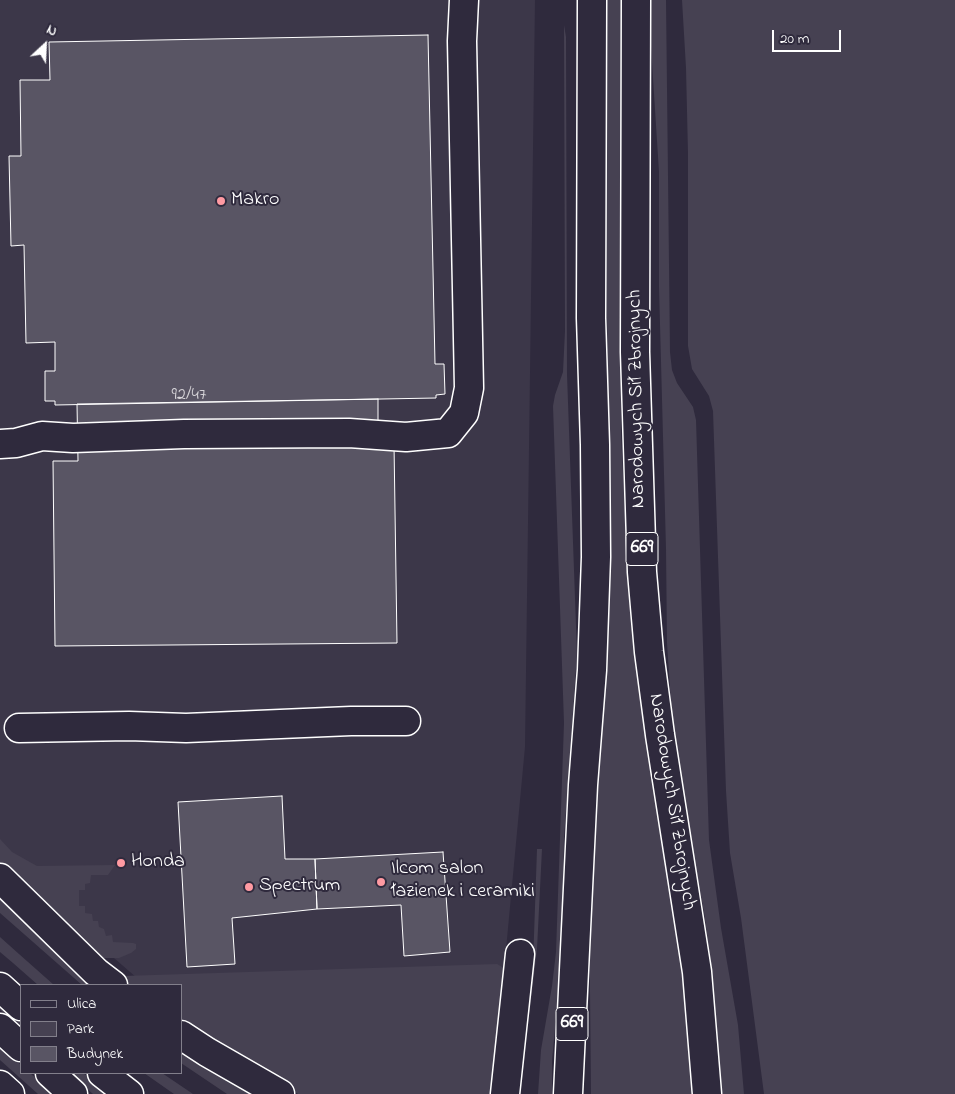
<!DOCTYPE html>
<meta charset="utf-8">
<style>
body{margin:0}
#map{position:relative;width:955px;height:1094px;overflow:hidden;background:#2f2a3d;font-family:"Indie Flower",sans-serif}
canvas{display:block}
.legend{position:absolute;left:20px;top:984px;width:162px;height:90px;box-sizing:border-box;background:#2f2a3d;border:1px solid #827f8b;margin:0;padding:6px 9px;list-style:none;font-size:15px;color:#fff}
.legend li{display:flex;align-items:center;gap:10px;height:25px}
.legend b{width:25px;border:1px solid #827f8b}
.north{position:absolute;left:20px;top:20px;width:50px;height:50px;-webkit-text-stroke:4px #2f2a3d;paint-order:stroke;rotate:25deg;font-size:14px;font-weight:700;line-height:20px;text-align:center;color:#fff}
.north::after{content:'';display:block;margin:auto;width:18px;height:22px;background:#fff;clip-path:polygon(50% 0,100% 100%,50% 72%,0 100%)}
.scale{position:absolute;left:772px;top:30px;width:69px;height:22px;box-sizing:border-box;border:2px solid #fff;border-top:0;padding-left:6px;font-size:15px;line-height:18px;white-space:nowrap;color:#fff;-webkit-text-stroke:4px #2f2a3d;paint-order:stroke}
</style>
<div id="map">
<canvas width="955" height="1094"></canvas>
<ul class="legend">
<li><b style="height:6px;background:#2f2a3d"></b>Ulica</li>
<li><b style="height:14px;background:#464152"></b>Park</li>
<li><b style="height:14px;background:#595564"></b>Budynek</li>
</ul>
<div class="north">N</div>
<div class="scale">20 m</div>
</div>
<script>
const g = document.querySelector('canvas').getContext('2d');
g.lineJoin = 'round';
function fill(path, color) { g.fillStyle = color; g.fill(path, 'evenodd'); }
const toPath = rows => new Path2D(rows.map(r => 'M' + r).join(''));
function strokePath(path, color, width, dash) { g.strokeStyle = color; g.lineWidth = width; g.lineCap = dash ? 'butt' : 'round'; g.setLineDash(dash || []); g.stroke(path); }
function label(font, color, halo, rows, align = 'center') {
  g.font = font + ' "Indie Flower",sans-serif'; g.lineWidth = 4; g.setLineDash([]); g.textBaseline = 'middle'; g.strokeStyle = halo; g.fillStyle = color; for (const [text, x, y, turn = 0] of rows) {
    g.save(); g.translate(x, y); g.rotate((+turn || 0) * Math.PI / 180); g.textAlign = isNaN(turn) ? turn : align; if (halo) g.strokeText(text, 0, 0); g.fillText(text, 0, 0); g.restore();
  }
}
const built = toPath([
 [0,0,535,0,525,747,498,1035,181,985,145,985,0,859]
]);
const green = toPath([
 [603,0,622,0,621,435,627,552,633,624,687,972,695,1094,591,1094,589,888,610,554],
 [648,0,666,0,670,352,672,370,677,383,693,407,696,420,709,840,721,928,738,1025,744,1094,722,1094,717,1053,712,971,704,912,677,766,671,704,667,643,666,549,659,287,659,172],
 [682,0,955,0,955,1094,764,1094,741,918,730,853,726,791,713,411,709,396,692,369,688,346,688,154,686,68],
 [564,25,566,37,567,374,577,654,564,838,562,953,552,1061,552,1094,538,1094,541,1050,552,986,556,952,564,723,553,406,555,395,563,372,565,331],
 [0,839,12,852,37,866,115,865,108,875,91,875,90,883,85,884,85,890,79,890,79,906,85,906,85,913,92,914,93,921,98,921,99,927,104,929,106,936,112,935,113,942,133,943,136,944,136,949,131,953,119,958,96,958,0,868],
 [537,849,542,849,537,949,530,1008,523,1049,519,1045,533,964],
 [0,896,101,985,82,985,0,913],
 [0,937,19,954,54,985,38,985,13,963,0,952],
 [497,964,509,971,497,1094,298,1094,181,1023,181,985,129,985,125,982,123,976],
 [0,1001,21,1020,21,1030,0,1010],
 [0,1046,21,1065,21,1073,30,1073,53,1094,38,1094,0,1060],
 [181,1046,258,1094,227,1094,181,1063],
 [69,1073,83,1073,110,1094,93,1094],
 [144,1073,162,1073,193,1094,174,1094]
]);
const building = toPath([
 [428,35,435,364,444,364,445,394,436,395,436,398,55,405,55,401,45,401,45,371,55,371,55,342,26,343,24,245,11,246,9,156,21,156,20,80,50,80,49,42,428,35],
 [378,399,378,444,394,444,397,643,55,646,53,461,78,461,77,404,378,399],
 [282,796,285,859,315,859,317,909,232,918,235,964,187,967,178,802,282,796],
 [443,852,450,952,404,956,401,905,317,909,315,859,443,852]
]);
const minor = toPath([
 [0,444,16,443,42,436,73,438,184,434,349,433,406,437,448,433,464,413,469,388,462,41,464,0],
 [19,728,129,726,186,728,351,721,406,721],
 [0,878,96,972,113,985],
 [181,1035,207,1052,280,1094],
 [0,1085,10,1094],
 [505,1094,520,954]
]);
const major = toPath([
 [636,0,635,352,642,572,649,652,660,735,697,972,707,1094],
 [0,987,21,1006],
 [0,1028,21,1047],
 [50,1073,73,1094],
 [102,1073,129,1094],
 [568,1094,583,785,592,670,596,557,595,445,591,318,592,0]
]);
const markers = [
 [221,201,5,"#ff9aa2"],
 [121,863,5,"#ff9aa2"],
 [381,882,5,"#ff9aa2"],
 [249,887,5,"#ff9aa2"]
];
const numberNames = [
 ["92/47",189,396]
];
const shields = [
 [642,549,32],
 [572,1024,32]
];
const shieldNames = [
 ["669",642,549],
 ["669",572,1024]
];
const poiNames = [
 ["Makro",231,201],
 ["Honda",131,863],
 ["Ilcom salon",391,870],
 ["łazienek i ceramiki",391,893],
 ["Spectrum",259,887]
];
const streetNames = [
 ["Narodowych Sił Zbrojnych",638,399,-91],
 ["Narodowych Sił Zbrojnych",671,802,81]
];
fill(built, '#3c3749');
fill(green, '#464152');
fill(building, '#595564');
strokePath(building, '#fff', 1);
strokePath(minor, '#fff', 31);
strokePath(major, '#fff', 31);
strokePath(minor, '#2f2a3d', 28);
strokePath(major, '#2f2a3d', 28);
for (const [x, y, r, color] of markers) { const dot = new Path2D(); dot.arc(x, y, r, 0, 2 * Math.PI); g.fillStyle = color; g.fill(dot); strokePath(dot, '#2f2a3d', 2); }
label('18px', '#d6d4d8', null, numberNames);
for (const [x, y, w] of shields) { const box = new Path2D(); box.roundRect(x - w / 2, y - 16.5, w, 33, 4); g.fillStyle = '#2f2a3d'; g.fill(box); strokePath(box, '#fff', 1); }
label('bold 19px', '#fff', null, shieldNames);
label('20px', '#fff', '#2f2a3d', poiNames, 'left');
label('20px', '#fff', '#2f2a3d', streetNames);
</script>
